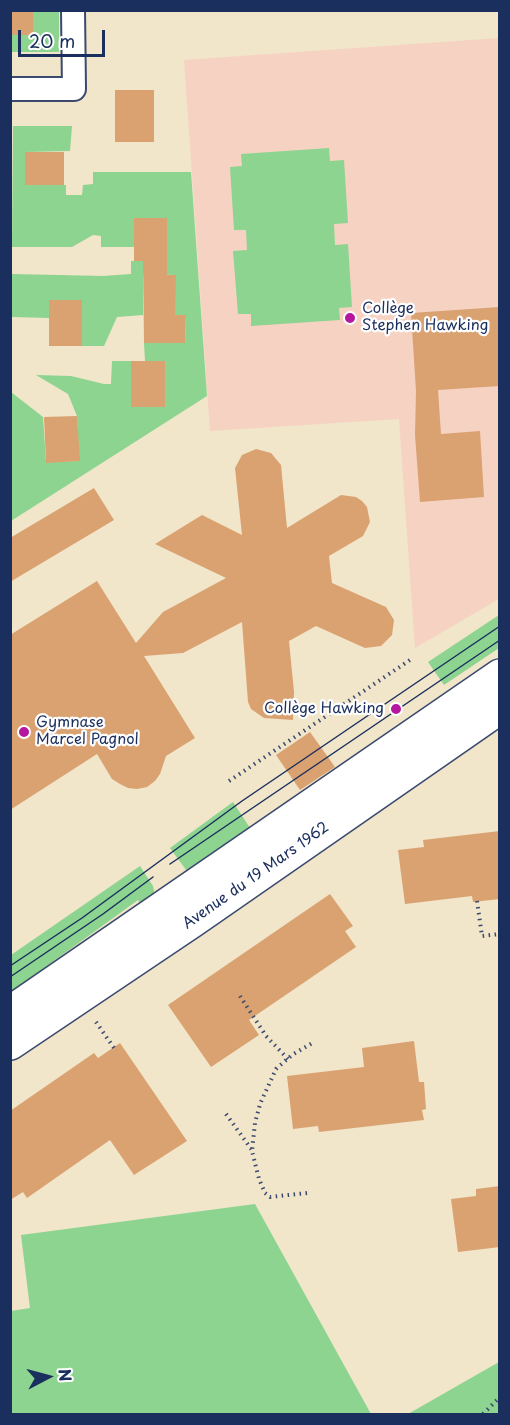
<!DOCTYPE html>
<meta charset="utf-8">
<style>
body{margin:0}
#map{position:relative;width:510px;height:1425px;overflow:hidden;background:#f1e5ca;font-family:"Playpen Sans",sans-serif}
canvas{display:block}
.frame{position:absolute;inset:0;border:12px solid #1b2f5e;pointer-events:none}
.north{position:absolute;left:18px;top:1347px;width:60px;height:60px;-webkit-text-stroke:4px #fff;paint-order:stroke;rotate:84deg;font-size:16px;font-weight:700;line-height:24px;text-align:center;color:#1b2f5e}
.north::after{content:'';display:block;margin:auto;width:21px;height:27px;background:#1b2f5e;clip-path:polygon(50% 0,100% 100%,50% 72%,0 100%)}
.scale{position:absolute;left:18px;top:30px;width:87px;height:27px;box-sizing:border-box;border:3px solid #1b2f5e;border-top:0;padding-left:8px;font-size:18px;line-height:21px;white-space:nowrap;color:#1b2f5e;-webkit-text-stroke:4px #fff;paint-order:stroke}
</style>
<div id="map">
<canvas width="510" height="1425"></canvas>
<div class="frame"></div>
<div class="north">N</div>
<div class="scale">20 m</div>
</div>
<script>
const g = document.querySelector('canvas').getContext('2d');
g.lineJoin = 'round';
function fill(path, color) { g.fillStyle = color; g.fill(path, 'evenodd'); }
const toPath = rows => new Path2D(rows.map(r => 'M' + r).join(''));
function strokePath(path, color, width, dash) { g.strokeStyle = color; g.lineWidth = width; g.lineCap = dash ? 'butt' : 'round'; g.setLineDash(dash || []); g.stroke(path); }
function label(font, color, halo, rows, align = 'center') {
  g.font = font + ' "Playpen Sans",sans-serif'; g.lineWidth = 4.5; g.setLineDash([]); g.textBaseline = 'middle'; g.strokeStyle = halo; g.fillStyle = color; for (const [text, x, y, turn = 0] of rows) {
    g.save(); g.translate(x, y); g.rotate((+turn || 0) * Math.PI / 180); g.textAlign = isNaN(turn) ? turn : align; if (halo) g.strokeText(text, 0, 0); g.fillText(text, 0, 0); g.restore();
  }
}
const built = toPath([
 [499,38,499,599,415,648,399,419,210,431,184,60]
]);
const green = toPath([
 [33,11,59,11,59,52,11,52,10,35,33,35],
 [13,126,72,126,70,151,25,152,25,185,66,185,66,195,82,195,83,185,93,184,93,172,191,172,207,396,11,521,11,392,43,417,46,462,79,461,77,416,68,394,36,375,71,376,104,384,111,384,112,361,145,361,144,343,185,343,186,315,175,315,175,275,143,274,143,315,117,317,104,346,82,346,82,300,49,301,49,318,12,317,12,274,103,276,131,274,131,261,167,261,167,218,134,218,134,247,101,247,101,236,93,235,72,247,12,247],
 [329,148,330,161,344,160,348,223,334,224,335,245,348,244,352,307,339,308,340,320,251,326,251,314,238,314,233,251,247,250,246,230,234,230,230,167,242,166,241,154],
 [499,615,499,648,444,685,428,662],
 [233,802,254,834,192,878,170,848],
 [140,866,153,886,155,896,145,909,138,900,11,992,11,955],
 [255,1204,371,1414,11,1414,11,1311,30,1308,21,1235],
 [499,1362,499,1414,408,1414]
]);
const building = toPath([
 [10,10,33,10,33,35,10,35],
 [115,90,154,90,154,142,115,142],
 [25,152,64,152,64,185,25,185],
 [134,218,167,218,167,275,176,275,175,315,186,315,185,343,144,343,143,261,134,261],
 [49,300,82,300,82,346,49,346],
 [500,307,500,386,438,390,441,434,480,431,484,497,420,502,415,435,416,391,411,313],
 [131,361,165,361,165,407,131,407],
 [77,416,80,461,46,463,44,417],
 [256,449,271,453,281,465,287,528,341,495,356,497,362,501,367,507,370,522,363,536,329,556,332,583,386,607,394,620,392,635,381,646,365,648,316,626,289,641,294,692,293,720,264,718,251,709,248,702,242,622,183,653,144,656,195,738,166,756,160,774,155,781,147,787,137,789,128,788,120,784,112,779,97,754,10,810,10,635,97,581,136,643,163,612,226,578,155,544,202,515,242,535,235,468,242,455],
 [94,488,114,520,10,582,10,538],
 [310,732,335,767,300,790,276,755],
 [500,831,500,899,473,902,472,896,405,904,398,850,424,847,423,840],
 [330,894,353,926,345,931,356,947,249,1020,259,1035,211,1067,168,1005],
 [414,1041,419,1082,424,1082,426,1109,422,1110,424,1120,319,1132,318,1126,293,1129,287,1076,364,1067,362,1048],
 [120,1043,187,1141,134,1175,110,1140,27,1198,23,1192,10,1200,10,1111,94,1053,98,1058],
 [500,1186,500,1247,458,1252,451,1199,476,1196,476,1189]
]);
const path = toPath([
 [229,781,410,660],
 [477,901,482,936,500,934],
 [240,996,266,1036,288,1059],
 [96,1022,114,1048],
 [226,1114,252,1150],
 [307,1193,270,1197,265,1193,259,1179,252,1151,255,1123,260,1104,276,1069,292,1055,314,1042],
 [483,1414,500,1397]
]);
const street = toPath([
 [10,89,74,89,73,10]
]);
const secondary = toPath([
 [10,1013,500,676],
 [10,1043,193,920,500,707]
]);
const tram = toPath([
 [170,864,500,640],
 [10,966,82,918,242,801,500,626],
 [10,977,103,914,153,877]
]);
const markers = [
 [350,318,6,"#b5179e"],
 [396,709,6,"#b5179e"],
 [24,732,6,"#b5179e"]
];
const poiNames = [
 ["Collège",362,309],
 ["Stephen Hawking",362,326],
 ["Collège Hawking",384,709,"right"],
 ["Gymnase",36,723],
 ["Marcel Pagnol",36,740]
];
const streetNames = [
 ["Avenue du 19 Mars 1962",256,876,-35]
];
fill(built, '#f6d2c3');
fill(green, '#8cd48f');
fill(building, '#daa271');
strokePath(street, '#3b4a6e', 26);
strokePath(secondary, '#3b4a6e', 36);
strokePath(path, '#3b4a6e', 4, [1.5, 4.5]);
strokePath(street, '#fff', 22);
strokePath(secondary, '#fff', 33);
strokePath(tram, '#1b2f5e', 1.5);
for (const [x, y, r, color] of markers) { const dot = new Path2D(); dot.arc(x, y, r, 0, 2 * Math.PI); g.fillStyle = color; g.fill(dot); strokePath(dot, '#fff', 2); }
label('15px', '#1b2f5e', '#fff', poiNames, 'left');
label('15px', '#1b2f5e', '#fff', streetNames);
</script>
